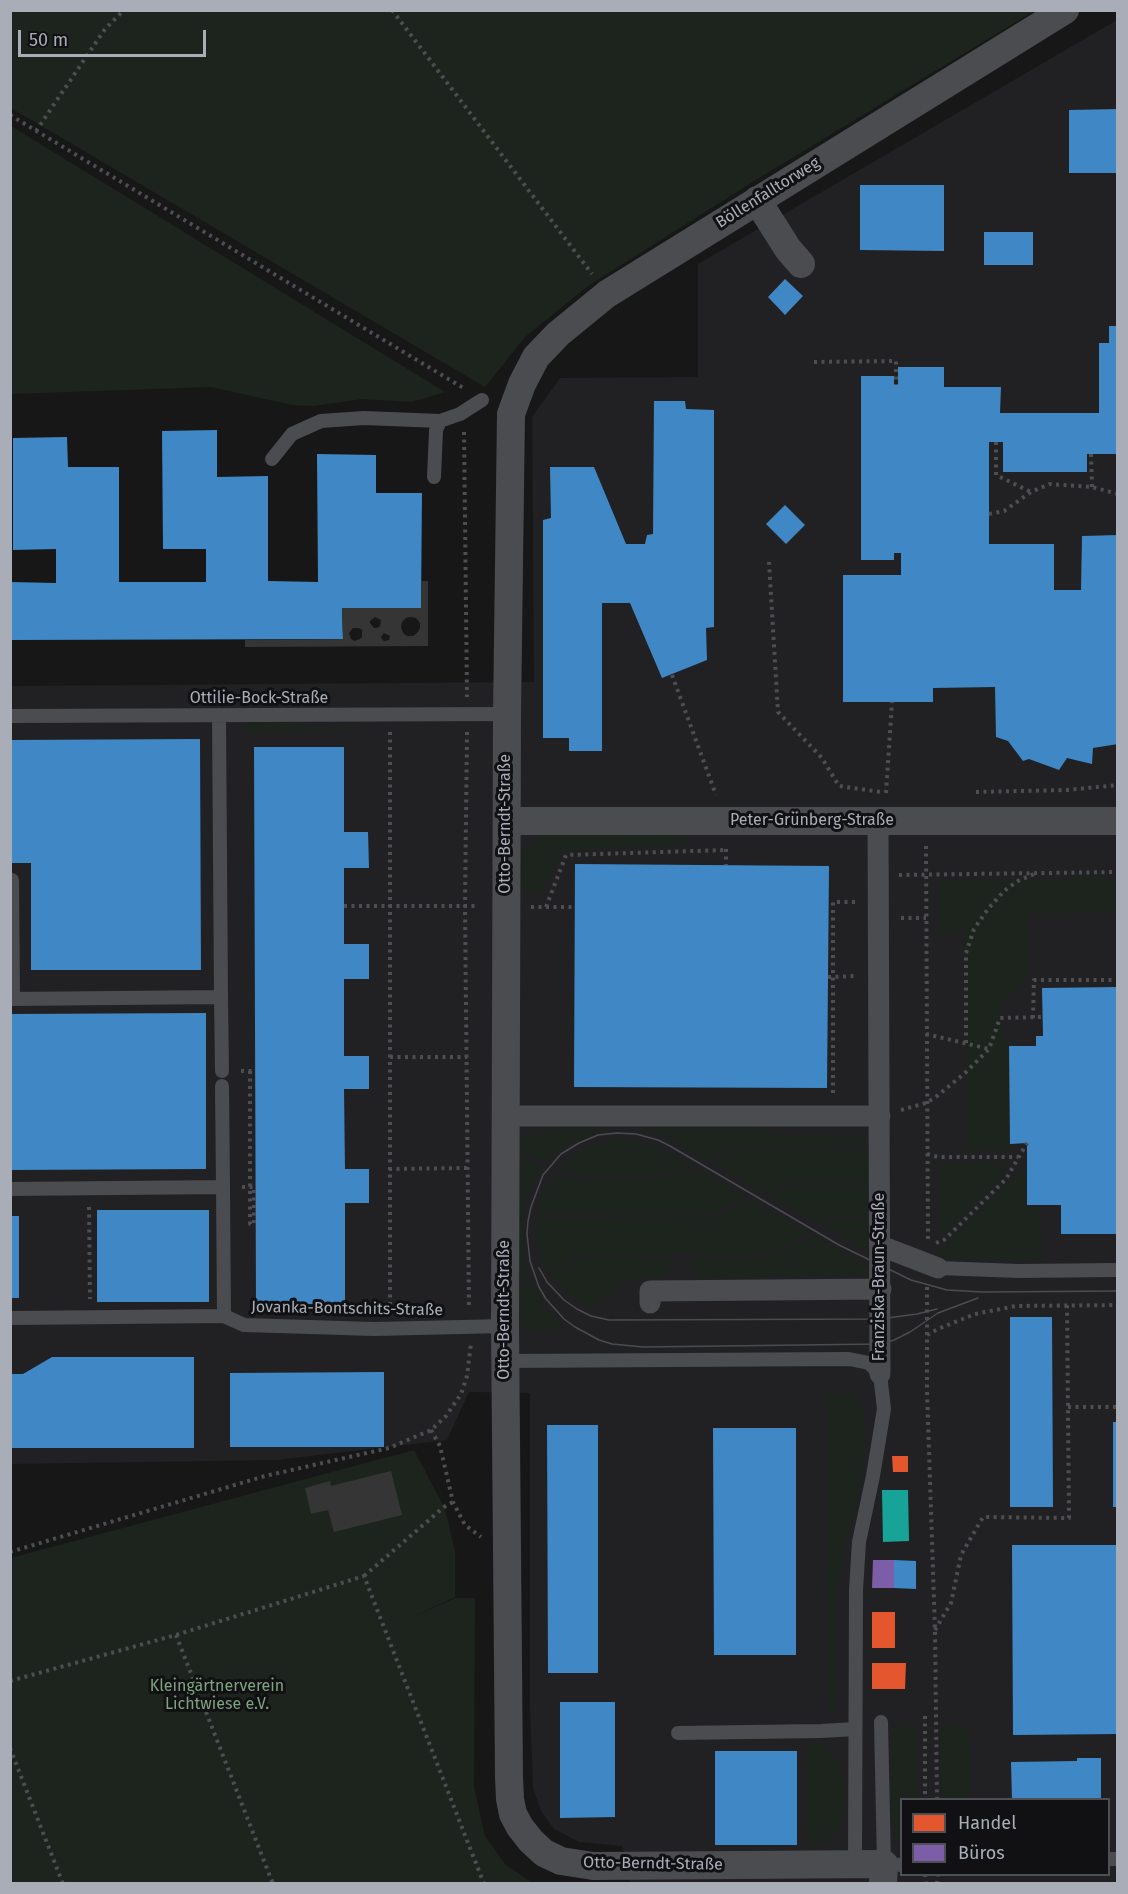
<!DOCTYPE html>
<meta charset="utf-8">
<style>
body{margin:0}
#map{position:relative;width:1128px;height:1894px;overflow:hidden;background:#171717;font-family:"Fira Sans",sans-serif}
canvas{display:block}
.frame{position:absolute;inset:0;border:12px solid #a8adb8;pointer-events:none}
.legend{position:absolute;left:900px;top:1798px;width:210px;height:78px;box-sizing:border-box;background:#111113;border:2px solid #4d4f55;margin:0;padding:8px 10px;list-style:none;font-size:18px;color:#a8adb8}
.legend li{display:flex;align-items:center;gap:12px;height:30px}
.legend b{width:30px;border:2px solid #4d4f55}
.scale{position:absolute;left:18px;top:30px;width:188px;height:27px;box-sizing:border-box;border:3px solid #a8adb8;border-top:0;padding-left:8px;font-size:18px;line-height:21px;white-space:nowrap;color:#a8adb8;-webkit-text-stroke:4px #111113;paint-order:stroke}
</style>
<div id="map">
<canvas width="1128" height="1894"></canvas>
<div class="frame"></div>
<ul class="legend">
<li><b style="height:16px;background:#e4572e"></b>Handel</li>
<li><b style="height:16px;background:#7b5ea7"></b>Büros</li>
</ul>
<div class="scale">50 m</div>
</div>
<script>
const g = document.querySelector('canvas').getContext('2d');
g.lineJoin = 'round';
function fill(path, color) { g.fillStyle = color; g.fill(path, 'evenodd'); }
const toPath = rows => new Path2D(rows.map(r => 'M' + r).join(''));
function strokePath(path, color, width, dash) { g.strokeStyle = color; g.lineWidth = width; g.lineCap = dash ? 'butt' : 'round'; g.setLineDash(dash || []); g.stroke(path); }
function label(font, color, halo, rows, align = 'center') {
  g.font = font + ' "Fira Sans",sans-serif'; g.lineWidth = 6; g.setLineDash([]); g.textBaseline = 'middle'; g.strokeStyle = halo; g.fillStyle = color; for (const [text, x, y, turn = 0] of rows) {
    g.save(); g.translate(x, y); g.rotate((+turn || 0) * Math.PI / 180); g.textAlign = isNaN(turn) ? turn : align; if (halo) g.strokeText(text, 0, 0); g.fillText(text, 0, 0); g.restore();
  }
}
const built = toPath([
 [1117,20,1117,1883,630,1883,622,1846,579,1842,554,1829,541,1811,533,1788,530,1707,530,1393,469,1392,447,1440,276,1460,11,1464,10,686,534,682,532,417,560,378,698,377,698,264],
 [902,1800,1108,1800,1108,1874,902,1874]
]);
const green = toPath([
 [11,10,1034,10,1034,11,751,183,588,286,525,337,485,387,11,108],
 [11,126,445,392,412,402,362,399,314,406,292,405,211,387,11,394],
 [251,723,292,723,310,728,346,728,346,731,243,731,246,724],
 [688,833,687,844,567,851,561,854,543,892,520,891,520,859,525,849,534,840,549,834],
 [1117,878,1117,913,1028,914,1028,970,1022,986,997,1008,1008,1046,1009,1150,968,1151,964,929,938,939,938,880],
 [759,1126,784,1136,868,1135,868,1145,736,1146,706,1159,666,1136,640,1127],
 [551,1128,607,1128,574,1141,556,1152,546,1163,533,1157,517,1156,517,1138,532,1136],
 [625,1139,655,1146,691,1166,668,1176,572,1176,558,1169,577,1153,593,1145,610,1141],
 [743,1150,868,1150,868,1182,785,1182,762,1191,711,1162,735,1151],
 [517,1160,528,1161,543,1167,535,1180,525,1203,523,1221,523,1251,529,1279,518,1280],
 [1005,1162,1004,1176,942,1237,939,1237,939,1163],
 [696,1168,747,1197,715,1214,537,1214,542,1194,554,1174,575,1181,664,1180,683,1174],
 [1018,1173,1026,1173,1027,1206,1041,1206,1042,1259,963,1259,939,1256,939,1249,942,1248],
 [786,1186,868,1186,868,1216,833,1216,820,1224,765,1193],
 [752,1201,808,1232,777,1252,598,1254,575,1257,547,1271,538,1247,536,1219,716,1217],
 [837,1220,868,1220,869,1252,824,1226],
 [813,1235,869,1268,869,1275,693,1276,693,1257,779,1256],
 [603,1256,669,1256,669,1276,647,1276,628,1281,615,1289,591,1308,570,1296,550,1275,578,1261],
 [532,1283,544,1306,554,1318,565,1326,555,1330,523,1331,519,1313,518,1284],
 [858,1395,858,1401,864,1401,864,1446,862,1487,846,1542,837,1587,835,1607,836,1706,834,1709,831,1710,829,1707,826,1602,827,1396],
 [414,1450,444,1507,448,1521,455,1552,455,1597,410,1618,456,1598,475,1598,474,1787,485,1836,505,1864,532,1883,11,1884,11,1558],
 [961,1725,966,1727,970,1733,970,1799,941,1799,940,1726],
 [902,1726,917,1726,917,1799,902,1800,901,1843,893,1831,892,1734],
 [809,1741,817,1742,825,1746,840,1762,843,1775,844,1792,843,1814,838,1829,826,1841,809,1848]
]);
const shops = toPath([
 [892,1456,908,1456,908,1472,893,1472],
 [872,1612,895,1612,895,1648,872,1648],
 [872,1663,906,1663,905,1689,872,1689]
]);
const offices = toPath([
 [873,1560,894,1560,894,1588,872,1588]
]);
const schools = toPath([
 [1118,109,1118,173,1069,173,1069,110],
 [860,185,944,185,944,251,860,250],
 [984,232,1033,232,1033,265,984,265],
 [785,279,803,296,785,315,768,297],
 [1109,326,1118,326,1118,454,1087,454,1087,472,1003,472,1003,442,989,442,989,544,1054,544,1054,590,1081,590,1082,536,1118,535,1118,744,1093,748,1092,764,1067,758,1059,770,1029,759,1023,761,1008,741,996,737,995,687,933,688,933,702,843,702,843,575,901,575,901,553,894,553,894,560,861,560,861,376,894,376,894,385,898,385,898,367,944,367,944,387,1001,387,1000,413,1099,413,1099,343,1109,343],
 [654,401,685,401,686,409,714,410,714,627,706,628,707,660,662,678,630,603,602,603,602,751,569,751,569,738,543,738,543,520,551,518,550,467,594,467,626,544,645,544,647,535,653,534],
 [217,430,217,477,268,476,268,581,318,582,317,454,376,455,376,493,422,493,421,608,342,608,343,639,10,640,10,582,56,583,56,549,13,550,13,438,67,437,68,467,119,467,119,582,206,582,206,549,163,549,162,431],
 [785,505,805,525,786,544,766,524],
 [200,739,201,970,31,970,31,863,10,863,10,740],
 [254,747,344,747,344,832,368,832,369,868,344,868,344,944,369,944,369,979,344,979,344,1056,369,1056,369,1089,344,1089,345,1169,369,1169,369,1203,345,1203,345,1304,256,1305],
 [575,864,829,866,827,1088,574,1087],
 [1116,987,1118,1234,1061,1234,1061,1205,1027,1205,1027,1143,1010,1144,1009,1046,1036,1046,1036,1036,1043,1036,1042,988],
 [206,1013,206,1169,10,1170,10,1014],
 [97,1210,209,1210,209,1302,97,1302],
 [10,1216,19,1216,19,1298,10,1298],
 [1010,1317,1052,1317,1053,1507,1010,1507],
 [52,1357,194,1357,194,1448,10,1448,10,1374,23,1374],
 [384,1372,384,1447,230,1447,230,1373],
 [1113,1422,1118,1422,1118,1507,1113,1507],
 [547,1425,598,1425,598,1673,548,1673],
 [713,1428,796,1428,796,1655,714,1655],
 [1012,1545,1118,1545,1118,1734,1013,1735],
 [894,1560,916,1561,916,1589,894,1588],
 [560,1702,615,1702,615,1817,560,1818],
 [715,1751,797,1751,797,1845,715,1845],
 [1077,1758,1101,1758,1101,1800,1012,1800,1011,1762,1077,1761]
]);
const public = toPath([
 [882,1490,908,1490,909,1541,883,1542]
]);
const building = toPath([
 [421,581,428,581,428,646,245,647,245,640,343,639,342,608,421,608],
 [375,617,381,620,380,626,377,628,374,628,370,623,370,621],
 [411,617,416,618,420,623,420,628,417,633,413,636,407,636,403,633,401,627,402,622,406,618],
 [353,628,359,628,362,630,362,637,360,639,354,641,351,639,349,633],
 [384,633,390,636,389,640,384,641,382,639,381,637],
 [391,1471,402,1515,334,1532,328,1510,311,1514,305,1488,330,1481,331,1486]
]);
const path = toPath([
 [392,10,592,274],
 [10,115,465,389],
 [36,131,105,29,124,10],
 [814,362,896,361,896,385],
 [464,432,467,697],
 [996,442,996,475,1031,492],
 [1091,454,1092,487],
 [989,514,1004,511,1031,492,1050,484,1092,487,1118,494],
 [769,562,778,712,822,758,839,786,881,792],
 [672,675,716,795],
 [390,732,390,1309],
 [467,732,465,906,469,1309],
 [976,792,1067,790,1118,785],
 [886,793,892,702],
 [926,846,928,1241],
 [726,849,726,865],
 [899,875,1118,872],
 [344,906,479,906],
 [531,907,575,907],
 [546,907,566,855,726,850],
 [901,918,926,918],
 [828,977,857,976],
 [1033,1018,1034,980,1118,980],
 [926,1034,989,1049],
 [966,1043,966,953,974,929,988,909,1004,891,1018,881,1034,874],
 [390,1057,467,1057],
 [241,1071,255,1071],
 [833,1093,833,902,856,902],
 [901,1110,926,1103,937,1096,965,1073,989,1049,1000,1018,1043,1017],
 [927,1154,938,1157,1018,1157],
 [389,1169,468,1168],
 [242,1187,254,1187,254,1224,250,1224,250,1206],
 [89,1207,90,1299],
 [936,1243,944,1240,1006,1179,1027,1143],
 [927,1287,927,1390,935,1631,937,1800],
 [927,1335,938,1329,975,1314,1016,1306,1118,1305],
 [1068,1407,1118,1407],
 [431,1430,440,1446,453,1502,465,1525,481,1537],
 [10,1552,265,1476,389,1448,431,1430,446,1416,461,1394,467,1376,471,1343],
 [364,1576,444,1507,453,1502],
 [935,1630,951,1603,961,1555,983,1517,1069,1518,1067,1305],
 [176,1635,273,1884],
 [10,1681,176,1635,364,1576,484,1884],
 [925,1716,925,1800],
 [10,1748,63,1884],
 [925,1874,926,1884],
 [937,1884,938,1874]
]);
const service = toPath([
 [272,459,292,434,321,421,364,418,440,421],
 [434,477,436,430,440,421,460,414,482,400],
 [10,716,507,714],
 [10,880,12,880,13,999],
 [221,997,222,1071],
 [10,999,221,997,219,715],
 [222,1086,223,1187],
 [10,1189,223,1187,224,1316],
 [938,1268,1018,1271,1118,1270],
 [10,1318,224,1316,244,1325,374,1329,505,1326],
 [505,1361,849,1359,869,1363,880,1374,884,1409,873,1476,859,1542,856,1590,855,1864],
 [881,1722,884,1864,902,1865],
 [678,1733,821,1731,855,1729],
 [1108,1859,1118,1859]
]);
const pedestrian = toPath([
 [878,821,880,1374],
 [506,1116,880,1116],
 [881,1246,938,1268],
 [650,1303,650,1291,881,1289]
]);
const minor = toPath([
 [757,200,788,249,801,264],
 [507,821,1118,821],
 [883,1884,884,1864,593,1866,561,1861,544,1853,531,1841,520,1827,513,1814,510,1799,509,1777,505,1326,507,714,511,414,522,384,536,357,558,334,607,294,1065,10]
]);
const tram = toPath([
 [539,1268,547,1282,564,1300,577,1309,591,1316,609,1320,880,1319,917,1314,937,1309],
 [978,1298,938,1313,910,1332,894,1340,880,1344,643,1347,612,1344,599,1340,575,1327,564,1319,546,1299,539,1287,530,1261,527,1234,528,1221,531,1207,543,1175,561,1154,579,1143,598,1135,617,1133,636,1134,658,1140,670,1146,839,1245,911,1280,947,1290,983,1292,1118,1291]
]);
const pathBridge = toPath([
 [250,1071,250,1206]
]);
const streetNames = [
 ["Böllenfalltorweg",768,193,-32],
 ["Ottilie-Bock-Straße",259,699],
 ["Peter-Grünberg-Straße",812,821],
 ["Otto-Berndt-Straße",506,824,-90],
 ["Franziska-Braun-Straße",880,1277,-90],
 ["Jovanka-Bontschits-Straße",347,1309,1],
 ["Otto-Berndt-Straße",505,1310,-90],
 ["Otto-Berndt-Straße",653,1864,1]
];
const parkNames = [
 ["Kleingärtnerverein",217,1687],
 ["Lichtwiese e.V.",217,1705]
];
fill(built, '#212123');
fill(green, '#1d241e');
fill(shops, '#e4572e');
fill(offices, '#7b5ea7');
fill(schools, '#3f88c5');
fill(public, '#17a398');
fill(building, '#353536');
strokePath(path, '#4d4e52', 4, [3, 4.5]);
strokePath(service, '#4b4c50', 14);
strokePath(pedestrian, '#4b4c50', 21);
strokePath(minor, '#4b4c50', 28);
strokePath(tram, '#4b4c4f', 1.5);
strokePath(pathBridge, '#4d4e52', 4, [3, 4.5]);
label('16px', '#a8adb8', '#111113', streetNames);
label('16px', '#7fa381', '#111113', parkNames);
</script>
